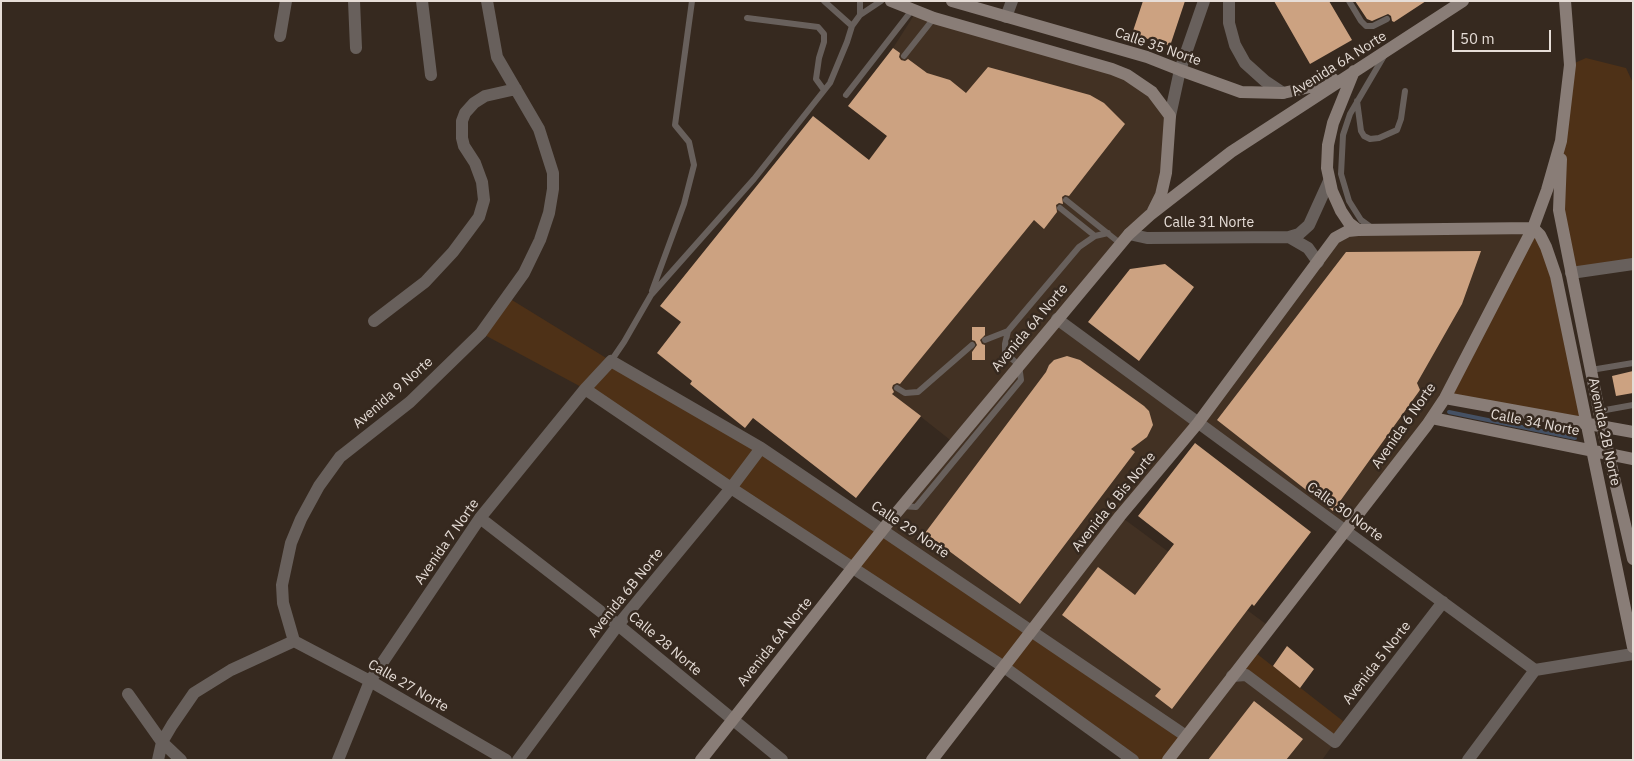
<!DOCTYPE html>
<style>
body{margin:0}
#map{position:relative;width:1634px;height:761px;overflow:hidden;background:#36291f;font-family:"IBM Plex Sans",sans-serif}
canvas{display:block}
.frame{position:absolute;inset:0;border:2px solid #e6ddd7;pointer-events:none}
.scale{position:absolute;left:1452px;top:30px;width:99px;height:22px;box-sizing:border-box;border:2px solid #e6ddd7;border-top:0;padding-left:6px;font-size:15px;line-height:18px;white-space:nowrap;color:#e6ddd7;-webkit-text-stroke:4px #36291f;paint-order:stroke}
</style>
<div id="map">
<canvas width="1634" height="761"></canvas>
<div class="frame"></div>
<div class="scale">50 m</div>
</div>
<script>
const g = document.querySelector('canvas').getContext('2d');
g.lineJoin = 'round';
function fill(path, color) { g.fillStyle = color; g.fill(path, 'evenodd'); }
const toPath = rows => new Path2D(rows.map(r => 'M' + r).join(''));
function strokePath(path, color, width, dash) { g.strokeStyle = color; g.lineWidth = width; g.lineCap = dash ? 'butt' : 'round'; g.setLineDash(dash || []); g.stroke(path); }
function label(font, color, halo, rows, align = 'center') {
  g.font = font + ' "IBM Plex Sans",sans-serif'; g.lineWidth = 5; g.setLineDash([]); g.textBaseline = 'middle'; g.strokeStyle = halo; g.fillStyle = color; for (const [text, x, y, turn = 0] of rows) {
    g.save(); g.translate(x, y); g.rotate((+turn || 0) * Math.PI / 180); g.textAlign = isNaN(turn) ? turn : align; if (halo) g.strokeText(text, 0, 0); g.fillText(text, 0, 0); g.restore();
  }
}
const built = toPath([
 [916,12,1127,75,1170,116,1161,195,1057,319,1197,422,1340,235,1533,228,1445,398,1345,530,1198,423,1120,516,1270,627,1245,660,1335,742,1322,760,1168,760,883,530,954,443,858,367,869,160,887,136,848,106,893,48]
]);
const green = toPath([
 [1586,58,1626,68,1633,83,1633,264,1571,273,1559,210,1570,65],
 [1533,228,1540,235,1586,423,1445,398],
 [507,297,611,361,761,448,1186,736,1168,760,1133,760,585,389,481,333],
 [1252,650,1348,725,1335,742,1246,675,1245,660]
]);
const stream = toPath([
 [1449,412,1575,438]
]);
const building = toPath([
 [1143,1,1185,1,1170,46,1132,34],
 [1274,1,1329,1,1352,40,1310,64],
 [1355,1,1426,1,1394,22,1392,21,1391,16,1388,14,1372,21,1367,19],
 [893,48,900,53,899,57,901,60,905,61,908,59,927,73,950,80,966,93,988,67,1090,95,1104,103,1125,124,1069,196,1065,195,1062,197,1063,204,1059,203,1056,205,1057,212,1044,229,1034,220,900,384,897,383,893,385,892,388,894,392,892,394,921,416,856,498,753,418,745,428,690,384,692,381,657,353,681,322,660,306,813,116,869,160,887,136,848,106],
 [1481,251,1462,304,1417,383,1420,390,1333,511,1217,420,1346,252],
 [1165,264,1194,287,1139,361,1088,322,1130,269],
 [972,327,985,327,985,335,980,340,982,344,985,345,985,360,972,360,972,352,977,345,975,341,972,340],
 [1067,356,1080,360,1144,406,1149,411,1153,425,1147,437,1131,449,1135,452,1020,604,925,533,1046,372,1049,365,1054,360],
 [1633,371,1633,393,1616,396,1612,376],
 [1195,443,1311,532,1254,606,1252,604,1172,709,1155,696,1161,689,1062,615,1098,567,1135,595,1174,544,1138,516],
 [1287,646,1314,669,1300,688,1273,666],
 [1254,701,1303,739,1286,760,1208,760]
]);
const lane = toPath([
 [824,1,852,26],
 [860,1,860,15],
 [1349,1,1361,21,1366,26,1373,26,1387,19],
 [747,18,818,27,824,34,824,42,819,58,816,79,824,90],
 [904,56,934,18],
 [846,95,912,10],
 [1357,101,1361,131,1364,136,1370,139,1379,138,1397,130,1401,119,1405,91],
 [1066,200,1121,244],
 [1060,208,1095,236],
 [1372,228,1361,220,1349,201,1341,174,1343,135,1350,114,1384,56],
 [652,291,684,204,694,165,689,142,675,125,692,1],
 [985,340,1008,331],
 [611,361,624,342,651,295,754,179,830,83,847,42,852,26,860,15,881,1],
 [1591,370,1633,363],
 [897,388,905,393,918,392,972,345],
 [1600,411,1633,405],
 [902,506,916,507,1021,380,1019,365,1005,353,1005,344,1008,331,1079,247,1095,236,1108,233]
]);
const street = toPath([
 [354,1,356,48],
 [422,1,431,75],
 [1229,1,1229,23,1235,45,1245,63,1265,81,1283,93],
 [1006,17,1012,1],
 [280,36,286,1],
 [1170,116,1180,70,1204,1],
 [1129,234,1147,238,1289,237,1299,234,1309,225,1329,181],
 [1289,237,1308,248,1318,262],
 [1571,273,1633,264],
 [1057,319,1535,670,1633,654],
 [374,321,425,282,453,252,479,217,484,200,482,182,475,163,464,146,462,138,462,121,465,113,474,103,485,96,516,89],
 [585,389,731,488,1004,667,1133,760],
 [480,518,618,625,782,760],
 [294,641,283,603,282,585,291,543,301,519,319,486,340,457,410,402,481,333,524,273,540,240,549,213,553,189,553,173,539,129,497,57,487,1],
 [294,641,370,681,506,760],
 [1232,676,1246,675,1335,742,1443,602],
 [128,694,162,742,181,760],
 [158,760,162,742,172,725,194,693,231,670,294,641],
 [338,760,370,681,480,518,585,389,611,361,761,448,1186,736],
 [518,760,618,625,731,488,761,448],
 [1468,760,1535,670]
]);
const secondary = toPath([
 [891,1,934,18,1112,69,1127,75,1152,92,1170,116,1166,173,1161,195,1153,211],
 [952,1,1147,57,1180,70,1241,92,1283,93,1310,87,1333,79],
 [1354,71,1333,123,1328,145,1327,168,1332,191,1341,211,1349,223,1358,230],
 [1561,159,1559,210,1602,426,1633,559],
 [1533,228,1540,235,1546,247,1556,276,1633,647],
 [1445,398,1633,432],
 [1432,418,1633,459],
 [701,760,888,523,1129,234,1150,215,1231,152,1463,1],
 [932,760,1120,516,1198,423,1335,238,1348,231,1358,230,1533,228],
 [1168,760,1427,425,1445,398,1533,228,1547,190,1561,141,1570,65,1565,1]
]);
const streetNames = [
 ["Calle 35 Norte",1158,47,19],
 ["Avenida 6A Norte",1339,64,-32],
 ["Calle 31 Norte",1209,223],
 ["Avenida 6A Norte",1030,328,-50],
 ["Avenida 9 Norte",393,393,-41],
 ["Calle 34 Norte",1535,423,11],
 ["Avenida 6 Norte",1404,426,-55],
 ["Avenida 2B Norte",1604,432,78],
 ["Avenida 6 Bis Norte",1114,502,-51],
 ["Calle 30 Norte",1345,512,36],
 ["Calle 29 Norte",910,530,34],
 ["Avenida 7 Norte",447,542,-55],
 ["Avenida 6B Norte",626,593,-51],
 ["Avenida 6A Norte",775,642,-51],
 ["Calle 28 Norte",665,644,40],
 ["Avenida 5 Norte",1377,663,-52],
 ["Calle 27 Norte",408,686,30]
];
fill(built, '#423123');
fill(green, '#4e3117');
strokePath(stream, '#455164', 4);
fill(building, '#cca281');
strokePath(lane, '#68605c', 6);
strokePath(street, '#68605c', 12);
strokePath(secondary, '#897d77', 12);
label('14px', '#e6ddd7', '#36291f', streetNames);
</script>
